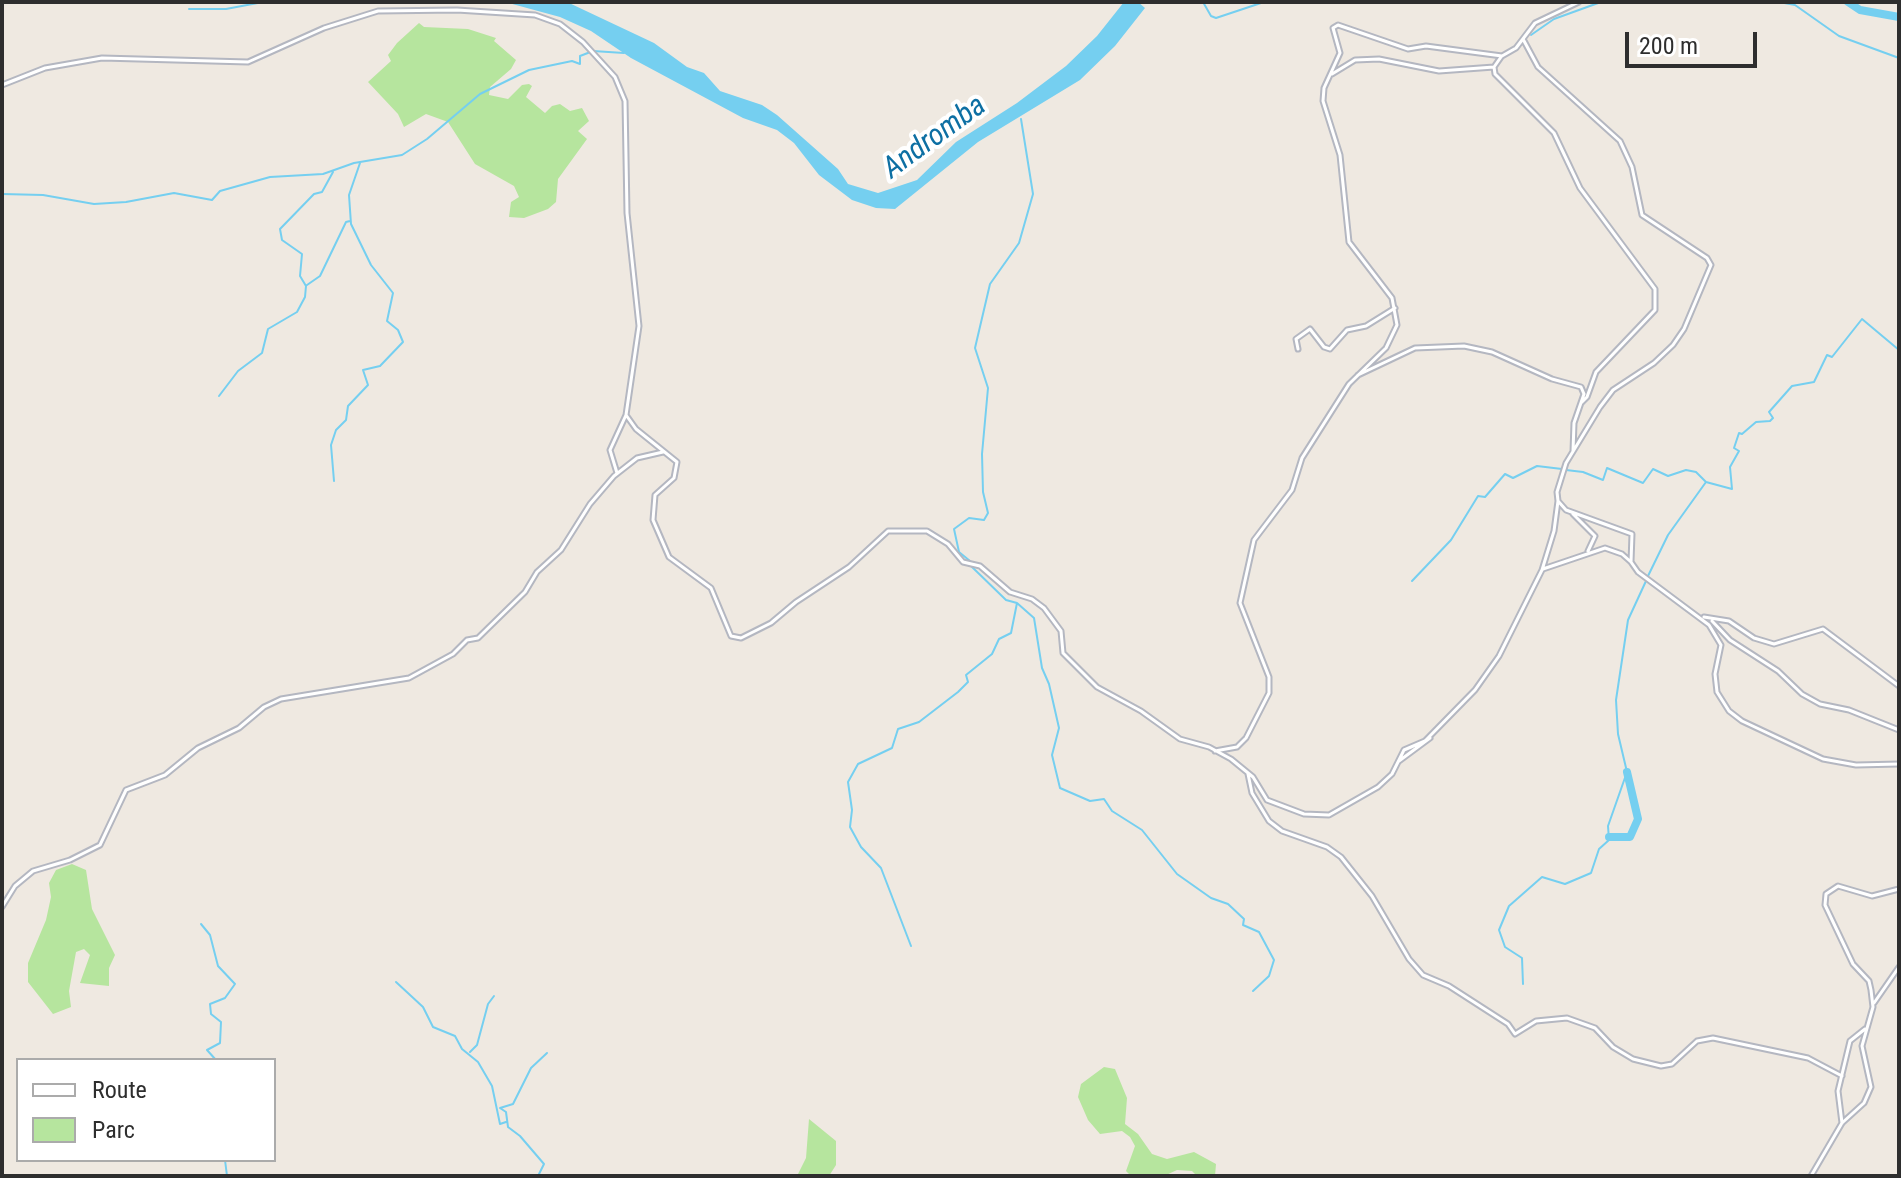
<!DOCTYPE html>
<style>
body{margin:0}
#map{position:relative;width:1901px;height:1178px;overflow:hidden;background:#efe9e1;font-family:"Roboto Condensed",sans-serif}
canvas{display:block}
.frame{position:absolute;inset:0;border:4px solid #2e2e2e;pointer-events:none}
.legend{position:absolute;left:16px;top:1058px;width:260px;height:104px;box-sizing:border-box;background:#fff;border:2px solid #ababab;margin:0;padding:10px 14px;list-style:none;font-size:24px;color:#2e2e2e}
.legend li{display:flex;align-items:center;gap:16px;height:40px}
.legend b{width:40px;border:2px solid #ababab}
.scale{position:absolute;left:1625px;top:32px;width:132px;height:36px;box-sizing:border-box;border:4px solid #2e2e2e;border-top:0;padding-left:10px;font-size:24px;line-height:28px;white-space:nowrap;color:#2e2e2e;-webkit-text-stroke:6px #fff;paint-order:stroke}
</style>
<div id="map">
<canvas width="1901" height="1178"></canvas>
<div class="frame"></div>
<ul class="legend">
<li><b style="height:10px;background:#fff"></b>Route</li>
<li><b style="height:22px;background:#b6e59e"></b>Parc</li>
</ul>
<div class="scale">200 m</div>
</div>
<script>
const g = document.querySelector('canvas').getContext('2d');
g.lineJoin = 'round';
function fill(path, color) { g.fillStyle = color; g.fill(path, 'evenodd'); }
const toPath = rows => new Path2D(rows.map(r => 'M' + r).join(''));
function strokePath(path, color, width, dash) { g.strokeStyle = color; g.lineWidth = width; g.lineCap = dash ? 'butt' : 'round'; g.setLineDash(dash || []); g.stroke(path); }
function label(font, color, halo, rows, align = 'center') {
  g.font = font + ' "Roboto Condensed",sans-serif'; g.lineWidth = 8; g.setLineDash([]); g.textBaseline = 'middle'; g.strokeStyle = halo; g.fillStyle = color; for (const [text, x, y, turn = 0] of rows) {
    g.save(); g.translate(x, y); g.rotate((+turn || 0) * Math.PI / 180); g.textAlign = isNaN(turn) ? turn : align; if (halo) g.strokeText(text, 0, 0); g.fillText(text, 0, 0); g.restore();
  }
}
const green = toPath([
 [419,23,424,27,468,29,496,38,494,41,516,60,511,69,490,87,489,95,508,99,522,85,529,84,532,86,526,97,545,113,552,106,560,104,570,111,582,108,589,121,578,131,587,139,558,179,556,202,548,209,524,218,509,217,511,202,519,197,514,186,475,164,448,122,426,114,404,127,398,114,368,82,391,61,388,55,397,43],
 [72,864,86,870,92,909,115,955,109,968,109,986,80,983,90,955,84,949,76,952,69,991,71,1007,53,1014,28,982,28,963,46,920,51,897,49,883,56,870],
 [1104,1067,1115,1069,1127,1098,1125,1124,1138,1134,1152,1154,1167,1159,1194,1152,1216,1164,1215,1176,1197,1176,1192,1171,1177,1170,1164,1176,1131,1176,1126,1171,1135,1146,1130,1137,1122,1131,1100,1134,1088,1120,1078,1097,1081,1084],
 [809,1119,836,1141,836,1165,829,1176,797,1176,806,1158]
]);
const water = toPath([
 [505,2,567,2,654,43,687,67,704,73,720,91,762,105,777,115,838,169,848,184,878,193,917,180,956,142,1017,103,1066,66,1097,36,1124,2,1138,2,1145,8,1115,46,1080,80,978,142,895,209,876,208,852,200,819,175,794,143,777,130,743,118,631,58,591,31,560,17]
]);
const stream = toPath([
 [1203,2,1211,16,1216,18,1264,2],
 [1779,2,1795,5,1839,36,1899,58],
 [189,9,226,9,263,2],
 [1531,35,1554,19,1601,2],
 [2,194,43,195,94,204,126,202,174,193,212,200,220,191,270,177,323,174,354,163,402,155,427,139,480,94,529,70,572,61,580,64,580,56,593,51,624,53],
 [307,285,320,276,346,222,350,221],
 [219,396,238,371,262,353,268,329,297,312,305,297,306,286,300,276,302,254,282,240,280,229,314,194,322,192,333,172],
 [1566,470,1583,472,1603,480,1607,468,1643,483,1653,469,1668,476,1686,470,1696,472,1706,482],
 [334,481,331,445,336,430,346,420,348,406,368,385,363,370,380,366,403,342,398,330,387,321,393,293,371,265,351,224,349,195,360,163],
 [970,561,959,552,954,529,969,518,984,520,988,513,983,492,982,454,988,388,975,348,990,284,1019,243,1033,194,1021,119],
 [1648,576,1668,535,1706,482,1732,489,1730,467,1739,451,1734,448,1739,433,1742,434,1756,422,1770,421,1773,418,1769,412,1792,386,1814,382,1827,355,1832,357,1862,319,1899,350],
 [1412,581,1451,540,1478,496,1485,497,1505,474,1513,478,1537,466,1562,469],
 [1017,603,1034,618,1042,668,1049,684,1059,728,1052,755,1060,788,1090,801,1104,799,1112,811,1142,830,1177,874,1211,898,1228,904,1244,919,1243,925,1259,932,1274,960,1269,976,1253,991],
 [201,924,210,935,218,966,235,984,225,998,210,1004,211,1014,221,1022,220,1043,207,1050,216,1060],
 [911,946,881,868,861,847,850,827,852,810,848,782,858,764,892,748,898,729,919,722,958,692,968,682,966,675,992,654,999,639,1011,633,1017,603,1006,600,971,566],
 [396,982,423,1007,433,1027,455,1036,462,1049,478,1062,492,1086,500,1124,506,1122],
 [1523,984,1522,958,1505,947,1499,930,1509,906,1542,877,1565,884,1591,873,1599,849,1609,840,1608,826,1627,772,1618,734,1616,700,1628,620,1646,581],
 [470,1052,477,1045,488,1004,494,996],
 [225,1160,227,1176],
 [538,1176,544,1164,520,1136,508,1127,506,1112,500,1108,513,1104,531,1068,547,1053]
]);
const river = toPath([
 [1848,2,1860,10,1899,17],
 [1609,837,1630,837,1638,819,1627,772]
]);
const minor = toPath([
 [1523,39,1538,67,1620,141,1632,167,1642,215,1707,258,1711,265,1684,329,1673,345,1654,363,1613,390,1600,407,1566,463,1557,492,1558,501,1566,510,1632,534,1631,562,1638,572,1709,625,1721,645,1715,674,1717,692,1729,711,1742,721,1823,759,1856,765,1899,764],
 [1501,57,1494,67,1495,74,1554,133,1580,188,1655,289,1655,310,1596,372,1587,397,1581,403],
 [1332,74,1355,60,1379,59,1439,71,1494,67],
 [2,85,45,68,102,58,248,62,324,28,378,11,457,10,535,15,560,24,583,42,615,77,625,101,627,213,639,326,626,415,636,429,677,462,674,478,655,495,653,520,669,557,711,588,731,636,741,638,771,623,796,602,849,567,888,531,927,531,948,544,963,562,980,566,1010,592,1032,599,1044,608,1061,631,1063,653,1097,687,1141,711,1180,739,1209,747,1231,759,1253,777,1267,800,1304,814,1329,815,1378,787,1392,774,1404,750,1425,741,1475,690,1499,656,1542,570,1554,531,1558,501],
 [1298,349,1296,339,1310,329,1324,347,1330,349,1347,330,1366,326,1395,308],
 [1358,375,1415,348,1464,346,1492,352,1552,379,1581,387,1584,394,1574,423,1573,451],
 [617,473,610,450,626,415],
 [1573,514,1595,536,1588,551],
 [1543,569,1605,548,1622,554,1631,562],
 [1704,617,1729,621,1754,638,1774,644,1823,629,1899,686],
 [1712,621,1730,640,1778,671,1802,694,1820,704,1849,710,1899,730],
 [1215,751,1237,747,1246,738,1269,693,1269,677,1240,603,1254,540,1292,490,1302,458,1349,384,1386,348,1397,325,1392,298,1349,242,1340,155,1323,101,1324,88,1340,53,1333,28,1338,25,1408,49,1426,46,1502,56,1516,48,1535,23,1579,2],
 [1399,761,1430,738],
 [1248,774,1252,793,1269,821,1282,831,1327,847,1341,857,1372,896,1409,959,1423,975,1449,986,1508,1024,1515,1034,1536,1021,1567,1018,1595,1028,1613,1047,1633,1059,1661,1066,1672,1064,1697,1041,1713,1038,1808,1058,1842,1076],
 [2,907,15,886,33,871,70,860,100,845,126,790,165,775,198,748,239,728,264,707,281,699,409,678,453,654,467,640,478,638,525,592,537,572,561,550,590,504,614,476,637,458,663,452],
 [1874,1003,1899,967],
 [1842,1123,1838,1091,1850,1041,1865,1029],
 [1811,1176,1842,1123,1864,1103,1871,1087,1862,1046,1873,1007,1871,990,1869,981,1853,964,1825,905,1826,894,1838,886,1872,896,1899,889]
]);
const waterNames = [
 ["Andromba",935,138,-36]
];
fill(green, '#b6e59e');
fill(water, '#75cff0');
strokePath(stream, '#75cff0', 2);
strokePath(river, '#75cff0', 8);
strokePath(minor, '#b4b7c1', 7);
strokePath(minor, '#fff', 3);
label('italic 30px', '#0d6fa3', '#fff', waterNames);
</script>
